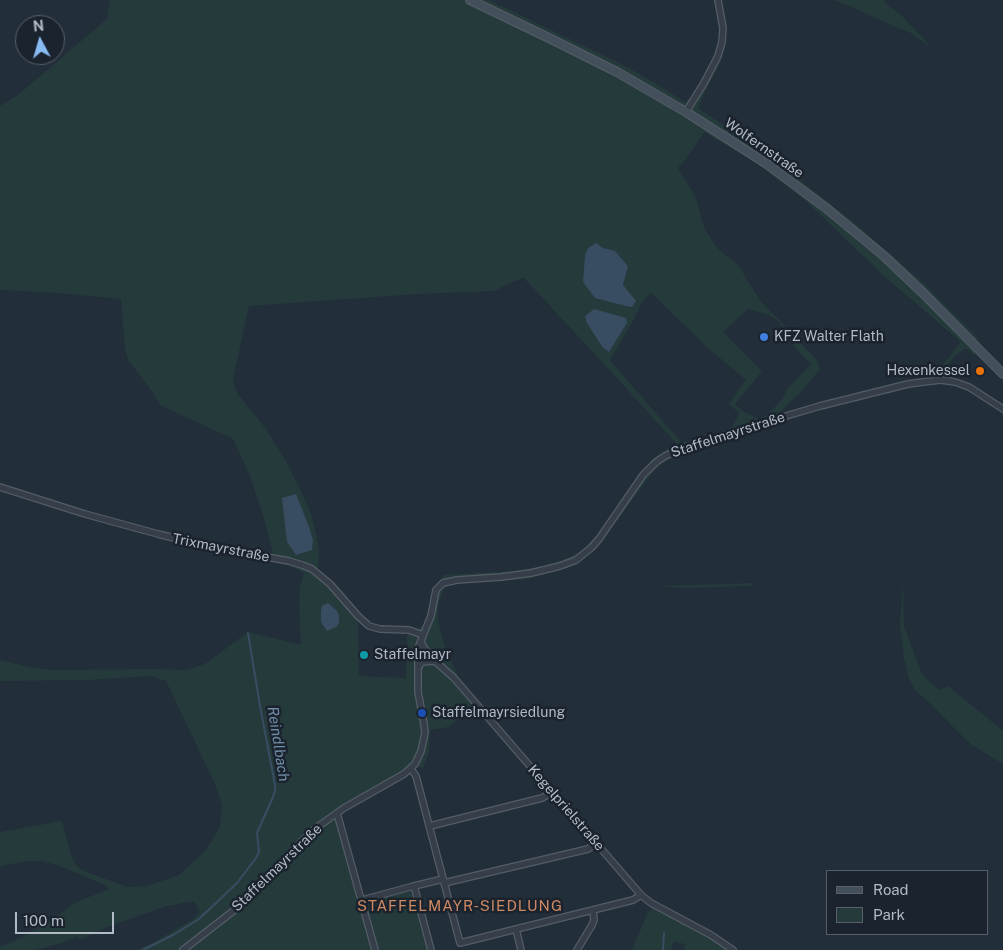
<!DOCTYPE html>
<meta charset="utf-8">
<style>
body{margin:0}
#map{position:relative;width:1003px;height:950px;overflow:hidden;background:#222e39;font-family:"Public Sans",sans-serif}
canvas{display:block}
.legend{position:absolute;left:826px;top:870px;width:162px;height:65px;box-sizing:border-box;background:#1b242e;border:1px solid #57606a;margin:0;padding:6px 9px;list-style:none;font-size:15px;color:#b1bac5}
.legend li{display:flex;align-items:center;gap:10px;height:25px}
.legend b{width:25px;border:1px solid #57606a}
.north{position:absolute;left:15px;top:15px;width:50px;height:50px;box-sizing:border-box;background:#1b242e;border:1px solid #57606a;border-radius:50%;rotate:354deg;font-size:14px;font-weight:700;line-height:20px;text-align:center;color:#b1bac5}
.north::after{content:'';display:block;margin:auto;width:18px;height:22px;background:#88baf3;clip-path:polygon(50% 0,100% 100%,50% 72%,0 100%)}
.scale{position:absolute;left:15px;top:912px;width:99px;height:22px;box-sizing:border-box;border:2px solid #b1bac5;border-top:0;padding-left:6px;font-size:15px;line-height:18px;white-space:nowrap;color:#b1bac5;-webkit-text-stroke:4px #1b242e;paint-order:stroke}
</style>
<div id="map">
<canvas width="1003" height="950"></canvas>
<ul class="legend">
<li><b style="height:6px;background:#444f5c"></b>Road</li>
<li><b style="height:14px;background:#253b3b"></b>Park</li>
</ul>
<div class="north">N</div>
<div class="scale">100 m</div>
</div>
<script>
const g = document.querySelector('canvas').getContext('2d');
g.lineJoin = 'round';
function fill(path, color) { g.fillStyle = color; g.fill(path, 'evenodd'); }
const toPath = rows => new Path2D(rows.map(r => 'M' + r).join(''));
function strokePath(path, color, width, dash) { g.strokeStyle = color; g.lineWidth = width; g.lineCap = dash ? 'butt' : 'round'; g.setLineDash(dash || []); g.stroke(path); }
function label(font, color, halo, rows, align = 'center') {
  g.font = font + ' "Public Sans",sans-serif'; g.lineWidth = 5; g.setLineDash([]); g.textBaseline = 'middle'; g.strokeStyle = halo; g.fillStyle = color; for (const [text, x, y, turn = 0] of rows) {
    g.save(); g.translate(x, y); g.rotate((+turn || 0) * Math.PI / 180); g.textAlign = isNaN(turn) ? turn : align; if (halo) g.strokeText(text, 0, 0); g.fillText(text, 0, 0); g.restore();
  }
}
const green = toPath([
 [110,0,489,0,617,62,650,80,685,102,692,96,702,82,717,51,720,38,720,0,726,24,726,36,721,61,700,102,699,109,742,137,796,177,852,221,919,279,978,338,976,341,973,348,976,352,975,356,966,348,964,349,953,358,946,367,941,377,936,383,919,385,869,397,824,409,676,454,666,461,653,472,597,547,584,559,570,567,528,579,459,583,452,585,444,588,438,605,438,620,442,637,447,652,459,678,478,702,449,727,430,730,429,752,423,768,411,765,394,777,355,797,333,811,307,831,280,862,244,899,255,895,311,838,333,820,336,821,358,904,409,892,412,894,427,950,137,950,156,941,192,920,200,912,194,901,167,906,107,927,80,940,77,937,62,943,35,950,0,950,0,947,12,942,48,923,71,905,84,899,109,889,107,886,57,865,41,861,28,861,0,866,0,832,62,821,71,855,75,864,82,870,127,887,147,886,179,875,206,850,220,827,222,805,215,784,166,681,150,676,87,680,0,681,0,660,29,667,54,670,155,669,187,670,205,664,248,632,301,645,299,600,300,587,304,573,292,567,273,561,273,554,264,519,250,476,233,439,160,405,154,394,128,360,125,348,121,299,58,293,0,290,0,106,19,94,107,19],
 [704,132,748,158,779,180,806,201,884,276,961,342,932,378,915,379,883,386,777,415,800,393,820,369,816,359,759,299,738,265,717,248,704,227,695,196,678,168,691,152],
 [596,243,603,248,615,251,628,266,623,285],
 [524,278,603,363,676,443,675,446,668,449,654,458,644,469,597,535,582,550,570,557,543,566,513,571,444,575,434,588,431,596,427,620,422,627,407,635,406,678,359,676,358,622,366,620,318,569,319,551,316,534,312,516,302,493,286,461,266,429,237,393,233,381,235,370,249,306,417,294,495,291,509,283],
 [651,293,707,347,746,380,729,404,739,413,734,424,729,429,720,433,701,439,681,442,610,360,634,319,643,301],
 [594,309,627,323,608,352,603,348,585,316],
 [748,309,769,315,778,321,796,349,811,364,787,389,784,397,772,410,760,420,741,410,735,404,762,371,723,332],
 [834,0,886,0,884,2,903,17,933,49,911,33,893,26,850,6],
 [903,581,904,626,922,674,939,690,948,686,1003,731,1003,764,972,745,957,731,935,708,915,690,908,676,904,658,900,625],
 [755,583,750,586,681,588,661,586],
 [653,900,724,940,737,950,684,950,685,944,674,942,671,950,632,950,648,912,654,907]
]);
const water = toPath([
 [596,243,603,248,615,251,628,266,623,285,636,301,632,307,626,306,595,298,583,282,585,256,588,248],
 [594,309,626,318,627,323,609,352,603,348,587,323,585,316],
 [296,494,309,527,313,540,312,550,296,555,287,542,282,498],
 [328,603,337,611,339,616,339,623,336,627,327,631,321,622,321,611,322,606]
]);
const stream = toPath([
 [143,950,173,935,199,919,237,883,256,858,259,852,257,833,273,797,275,790,275,785,260,706,248,633],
 [663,950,664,933]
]);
const minor = toPath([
 [686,112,704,83,718,56,722,42,723,28,718,0],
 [0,487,85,514,158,534,212,547,289,561,302,565,312,569,330,584,358,616,369,626,380,629,409,630,423,635],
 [421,641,424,648,435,661,454,678,641,895,651,903,711,935,733,950],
 [419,667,420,664,422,662,435,661],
 [411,769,416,776,460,943,633,900,641,895],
 [337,813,375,950],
 [430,826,542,798,552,792],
 [444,883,588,849,596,843],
 [414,886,443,879],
 [362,900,414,886,431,950],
 [516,929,521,950],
 [183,950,232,912,268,878,301,842,316,828,344,808,404,774,415,764,421,751,425,733,424,724,418,692,418,648,431,616,436,590,443,583,457,580,501,577,531,573,560,566,576,560,591,548,599,539,643,475,656,462,665,456,684,448,786,416,820,406,908,384,923,382,941,380,955,382,969,387,1003,409],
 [577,950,592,925,594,920,593,910]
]);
const secondary = toPath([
 [470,0,553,40,617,72,686,112,767,164,826,208,884,256,923,293,1003,374]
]);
const markers = [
 [764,337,5,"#3f7fe0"],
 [980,371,5,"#e8710a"],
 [364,655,5,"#0f9aa8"],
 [422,713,5,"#1a4fb4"]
];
const streetNames = [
 ["Wolfernstraße",764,148,35],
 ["Staffelmayrstraße",728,435,-18],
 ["Trixmayrstraße",221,548,11],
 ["Kegelprielstraße",566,808,49],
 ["Staffelmayrstraße",277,868,-44]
];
const poiNames = [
 ["KFZ Walter Flath",774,337],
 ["Hexenkessel",970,371,"right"],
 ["Staffelmayr",374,655],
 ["Staffelmayrsiedlung",432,713]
];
const waterNames = [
 ["Reindlbach",278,744,81]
];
const neighbourhoodNames = [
 ["STAFFELMAYR-SIEDLUNG",460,906]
];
fill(green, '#253b3b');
fill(water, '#384d62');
strokePath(stream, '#384d62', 2);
strokePath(minor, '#545d67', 8);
strokePath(secondary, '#545d67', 10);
strokePath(minor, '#363f49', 5.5);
strokePath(secondary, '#444f5c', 8);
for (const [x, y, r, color] of markers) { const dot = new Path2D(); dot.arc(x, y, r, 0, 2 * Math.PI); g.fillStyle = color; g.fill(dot); strokePath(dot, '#1b242e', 2); }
label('14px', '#b1bac5', '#1b242e', streetNames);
label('14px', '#b1bac5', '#1b242e', poiNames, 'left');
label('italic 15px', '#728da8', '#1b242e', waterNames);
g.letterSpacing = '1px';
label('15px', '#cf8962', '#1b242e', neighbourhoodNames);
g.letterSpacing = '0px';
</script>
